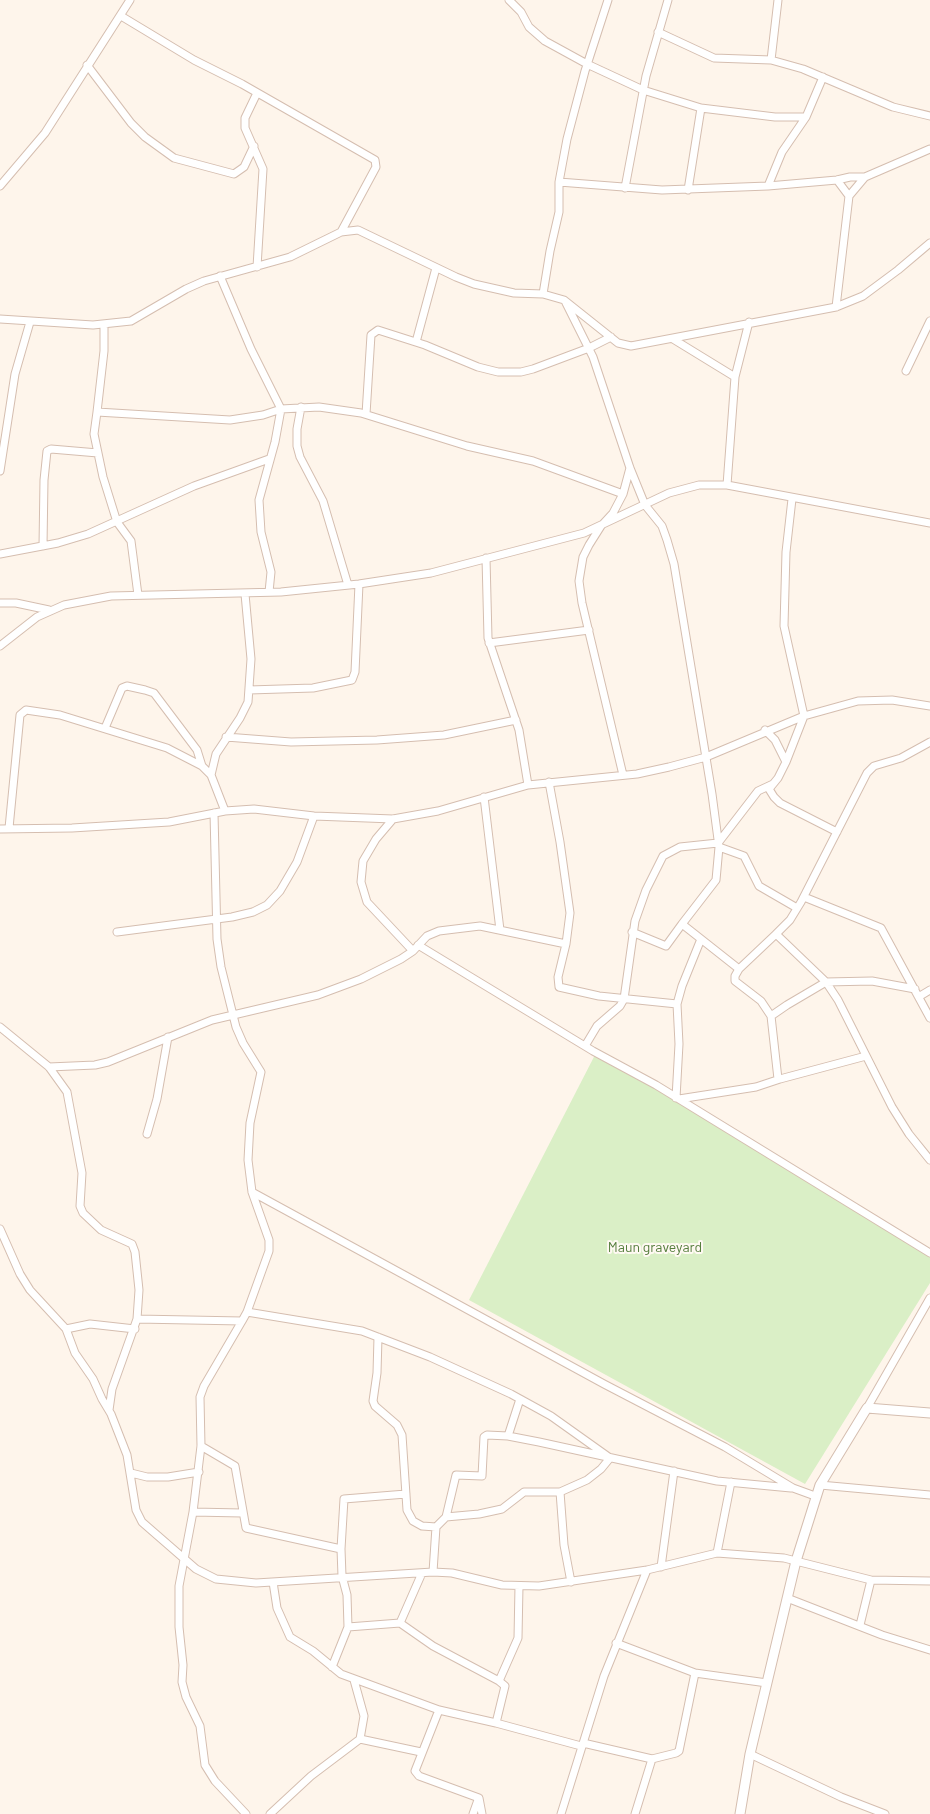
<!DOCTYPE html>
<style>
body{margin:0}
canvas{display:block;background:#fef5eb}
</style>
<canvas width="930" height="1814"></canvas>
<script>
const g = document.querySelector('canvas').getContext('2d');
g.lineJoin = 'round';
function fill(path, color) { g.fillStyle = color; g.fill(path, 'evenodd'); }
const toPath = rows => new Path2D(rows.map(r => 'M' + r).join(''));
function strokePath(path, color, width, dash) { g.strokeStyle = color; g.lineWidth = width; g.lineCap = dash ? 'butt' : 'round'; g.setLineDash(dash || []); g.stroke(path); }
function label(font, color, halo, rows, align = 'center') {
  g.font = font + ' Barlow,sans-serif'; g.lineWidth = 4; g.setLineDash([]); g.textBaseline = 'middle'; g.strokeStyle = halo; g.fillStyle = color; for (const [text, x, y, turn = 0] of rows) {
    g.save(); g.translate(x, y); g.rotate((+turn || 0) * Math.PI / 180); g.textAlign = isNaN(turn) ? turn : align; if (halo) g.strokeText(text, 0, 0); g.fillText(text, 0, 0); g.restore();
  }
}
const green = toPath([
 [597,1051,930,1255,930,1283,805,1484,469,1300]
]);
const minor = toPath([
 [509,0,521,12,529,27,545,41,587,64,643,90,701,108,775,117,806,117,823,77],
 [121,16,194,60,242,84,375,160,376,167,341,232],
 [658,32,714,58,771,60,803,69,893,107,930,116],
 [771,60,778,0],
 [87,65,131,123,145,137,174,158,234,174,244,167,254,146],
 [806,117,782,152,768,186,837,180,850,177,865,177,930,149],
 [559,182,662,190,768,186],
 [0,186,45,133,130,0],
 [625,188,646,76,668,0],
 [688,190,701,108],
 [849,196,865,177],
 [257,267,263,169,245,128,245,118,257,93],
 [220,276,251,349,281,409,319,407,361,413,467,446,533,461,623,494,630,468],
 [543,294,550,251,559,212,559,182,567,139,585,71,608,0],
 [566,303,593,357,630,468,645,505,662,526,667,540,674,564,712,794,719,847,744,856,759,886,797,908],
 [836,307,849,196,837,180],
 [0,319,93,325,131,321,186,289,204,281,290,257,341,232,358,230,456,277,474,284,514,293,543,294,564,300,618,343,631,346,836,307,863,296,898,270,930,243],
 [673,339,735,377,727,485],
 [416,342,436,268],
 [906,371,930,321],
 [735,377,749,322],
 [301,407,297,429,297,446,300,457,323,501,348,585],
 [97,412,104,351,104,324],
 [366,414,371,335,378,330,425,345,478,367,498,372,521,372,533,369,589,348,611,337],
 [0,471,15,374,30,322],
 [43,546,44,480,47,451,51,449,98,453],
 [0,554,58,543,88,534,194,486,269,459],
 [486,558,488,638,519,730,528,785],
 [138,595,131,541,117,522,103,477,94,434,97,412,230,420,263,415,281,409,275,442,259,500,261,532,271,572,269,592],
 [0,603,16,603,49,610],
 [489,643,589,630],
 [0,646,37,617,64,605,111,596,281,592,359,584,431,573,584,533,669,493,699,485,727,485,930,523],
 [249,690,313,688,352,680,355,672,359,584],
 [105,728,122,688,127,686,145,690,154,693,197,750,202,766],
 [765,730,775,740,786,762,778,778,769,789,774,797,780,803,837,832],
 [226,737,291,742,377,740,444,735,516,720],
 [930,742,901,758,874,766,867,773,801,902,790,920,776,934,826,982,838,1000,892,1107,909,1134,930,1160],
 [786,762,804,716,784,626,786,552,792,499],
 [623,775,582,603,579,581,583,557,589,545,601,526,613,513,623,494],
 [549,782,560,842,570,913,566,944,558,977,559,987,599,996,677,1004,682,986,701,939],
 [484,797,500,930],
 [225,811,211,775,216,754,240,718,248,702,251,659,245,594],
 [214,813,217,939,221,967,236,1027,243,1043,261,1072,250,1123,248,1160,252,1192,269,1240,269,1251,247,1312],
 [393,819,376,839,363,861,361,882,367,902,413,951],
 [9,828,20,715,26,710,60,715,167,748,202,766,211,775],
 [0,829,72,828,169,822,225,811,254,809,314,816,393,819,438,811,528,785,637,774,669,767,706,757,804,716,858,701,892,700,930,706],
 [719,847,716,880,682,924,739,969,735,976,735,981,761,1001,771,1016],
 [804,897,881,928,930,1018],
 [117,932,232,917,253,912,267,905,280,891,297,862,314,816],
 [632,932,666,946,682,924],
 [418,945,593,1051,656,1085,930,1253],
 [739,969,776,934],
 [920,996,930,990],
 [0,1027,49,1067,67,1092,82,1173,80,1206,83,1213,101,1230,132,1244,135,1252,139,1290,137,1319,112,1389,109,1410],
 [585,1046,597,1026,620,1006,624,999,635,921,646,890,663,856,680,847,718,843,758,791,773,784],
 [49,1067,95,1065,108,1062,212,1020,318,995,361,979,401,959,413,951,427,936,439,931,480,926,566,944],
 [778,1079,771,1016,787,1005,826,982,872,981,915,989],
 [676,1098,679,1044,677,1004],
 [679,1099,756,1087,780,1079,866,1056],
 [147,1134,157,1099,168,1037],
 [252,1192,604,1384,725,1447,793,1488,815,1496],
 [0,1229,20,1274,30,1290,66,1329,75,1353,93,1379,102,1399,111,1414,127,1455,136,1510,142,1522,196,1569,216,1579,256,1583,433,1572,452,1573,502,1585,539,1586,647,1570,717,1553,784,1558,871,1580,930,1581],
 [137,1319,242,1321,247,1312,362,1331,430,1357,511,1394,551,1416,610,1458],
 [242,1321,204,1386,200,1397,201,1446,193,1512,179,1586,179,1627,183,1665,182,1682,186,1697,200,1726,205,1765,215,1781,246,1814],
 [66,1329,90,1324,135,1329],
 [378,1337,377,1373,373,1401,375,1406,397,1425,402,1435,407,1510,413,1521,422,1526,436,1527,446,1517,479,1514,502,1509,524,1492,560,1492],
 [867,1408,930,1298],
 [508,1436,520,1399],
 [201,1446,235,1466,246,1528,341,1549,342,1576,347,1595,348,1627,332,1667],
 [131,1473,147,1477,168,1477,199,1472],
 [820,1485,930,1495],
 [193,1512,242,1513],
 [446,1517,456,1475,482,1476,484,1437,487,1435,508,1436,539,1442,717,1481,791,1488],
 [341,1549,344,1499,406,1494],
 [717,1553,731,1482],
 [661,1567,674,1471],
 [433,1572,436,1527],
 [273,1582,277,1608,290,1637,313,1651,341,1674,439,1710,496,1723,581,1746],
 [571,1582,564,1545,560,1492,587,1480,601,1469,610,1458],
 [787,1598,882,1635,930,1650],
 [400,1623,422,1573],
 [860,1625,871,1580],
 [348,1627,400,1623,433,1646,499,1681],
 [616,1643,695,1673,767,1683],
 [439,1710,415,1771,419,1776,479,1798,482,1814],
 [496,1723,505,1686,499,1681,518,1638,519,1586],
 [360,1739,421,1752],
 [583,1743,652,1759,676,1753,679,1751,695,1673],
 [750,1754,841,1797,885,1814],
 [270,1814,311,1776,360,1739,364,1716,354,1680],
 [473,1814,478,1800],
 [561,1814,604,1676,647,1570],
 [635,1814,652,1759]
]);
const tertiary = toPath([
 [740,1814,750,1754,796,1561,820,1485,867,1408,930,1413]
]);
const parkNames = [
 ["Maun graveyard",655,1247]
];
fill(green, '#daefc6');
strokePath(minor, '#d5beb0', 9);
strokePath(tertiary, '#d5beb0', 11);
strokePath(minor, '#fff', 7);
strokePath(tertiary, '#fff', 9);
label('14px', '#567e3d', '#fff9f3', parkNames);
</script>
